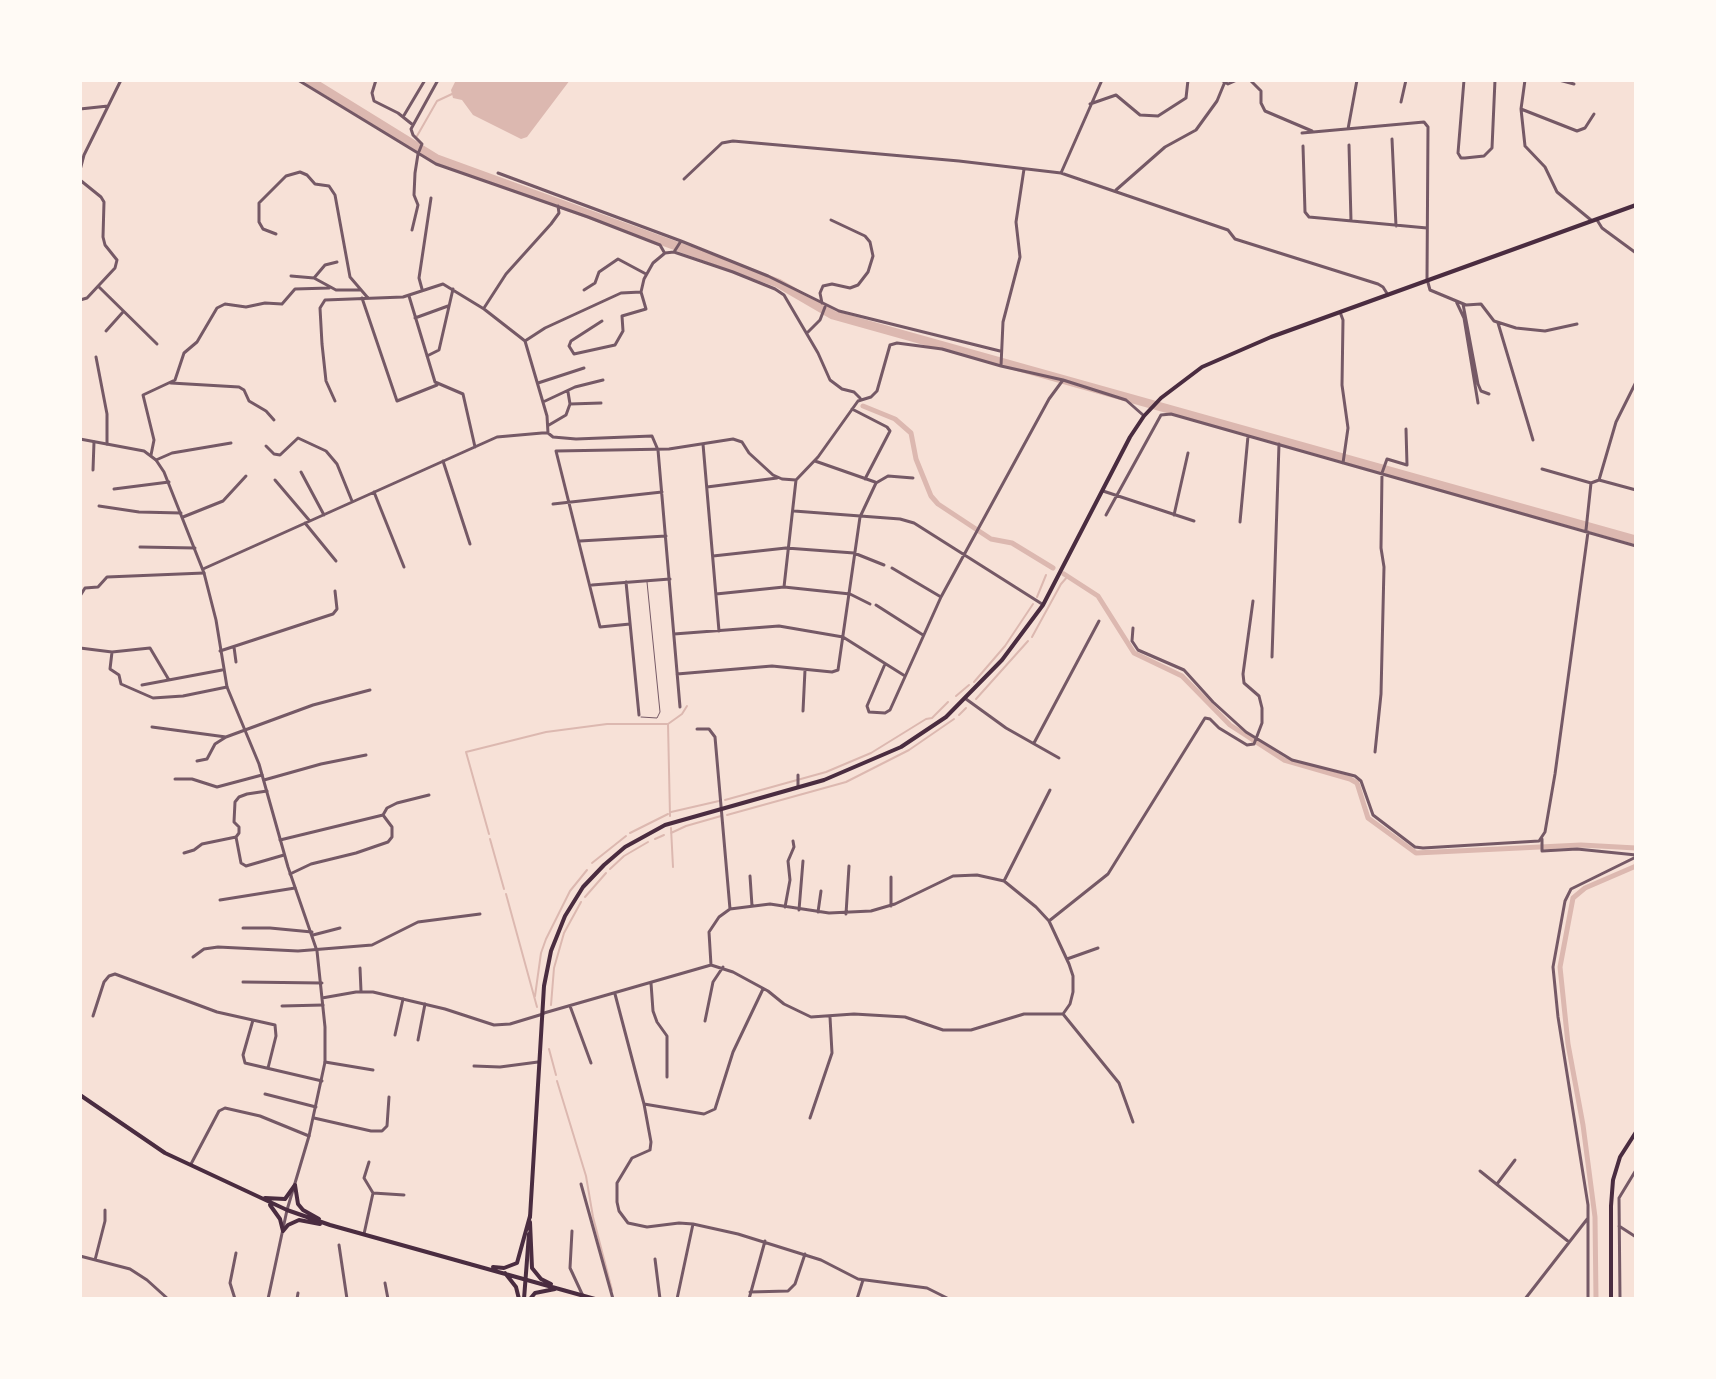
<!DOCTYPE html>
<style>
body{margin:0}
#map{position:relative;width:1716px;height:1379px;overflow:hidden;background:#f7e1d7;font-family:Lato,sans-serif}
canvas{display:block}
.frame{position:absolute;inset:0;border:82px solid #fffaf5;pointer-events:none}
</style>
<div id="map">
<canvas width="1716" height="1379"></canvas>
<div class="frame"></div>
</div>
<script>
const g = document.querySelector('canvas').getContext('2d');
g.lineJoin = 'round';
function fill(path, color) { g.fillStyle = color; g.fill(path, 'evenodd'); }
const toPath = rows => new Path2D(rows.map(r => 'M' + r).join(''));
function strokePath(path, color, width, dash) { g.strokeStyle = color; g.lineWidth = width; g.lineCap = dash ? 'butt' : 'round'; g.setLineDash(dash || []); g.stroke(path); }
const water = toPath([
 [456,80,570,80,527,137,521,139,473,115,462,100,453,98,451,90]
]);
const stream = toPath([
 [417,136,437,101,452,94],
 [1037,597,1046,575],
 [1032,637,1061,584,1068,576],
 [974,682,1005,646,1033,604],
 [956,696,969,685],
 [976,699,1028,641],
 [959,715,966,708],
 [668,724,682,714,687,706],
 [725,800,826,772,871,753,926,719,932,718,948,702],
 [671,812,719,801],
 [727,815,846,782,909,750,954,719],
 [671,828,673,867],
 [630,833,668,814],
 [671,833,686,826,721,816],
 [489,834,466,752,546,732,607,724,668,724,670,816],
 [490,839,504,889],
 [655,839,664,835],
 [592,863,626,836],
 [610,869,624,856,648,842],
 [506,894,537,1007],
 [585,897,606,873],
 [535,996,541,953,546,939,570,891,587,870],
 [551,1005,554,968,564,933,581,902],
 [549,1049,556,1075],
 [557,1081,586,1176,593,1217,612,1290]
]);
const canal = toPath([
 [863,406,895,419,911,433,916,459,931,496,938,504,991,539,1012,543,1053,568],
 [1064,574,1098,596,1134,653,1182,676,1230,725,1284,760,1350,779,1357,783,1368,818,1416,853,1581,845,1636,848],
 [1596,1299,1595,1217,1583,1125,1568,1044,1560,967,1573,898,1585,888,1636,866]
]);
const river = toPath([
 [309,80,437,159,778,283,833,315,1636,540]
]);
const service = toPath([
 [641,717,657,718,660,712,647,582]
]);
const minor = toPath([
 [298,80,436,164,588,217,660,245,664,252],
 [376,80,372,93,374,101,398,113,413,125],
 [1221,80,1228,84,1237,80],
 [1250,80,1261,91,1261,103,1265,111,1312,131],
 [1464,80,1458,153,1461,158,1465,158,1484,156,1492,148,1495,80],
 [1525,80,1521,109,1525,146,1545,167,1557,192,1591,220],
 [1559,80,1574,84],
 [1401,102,1406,80],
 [1090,104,1116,95,1140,115,1158,116,1186,98,1188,80],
 [80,109,108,106],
 [1521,109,1577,131,1585,128,1594,114],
 [403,117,425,80],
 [1348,129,1357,80],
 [1302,133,1424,122,1428,127,1427,279,1430,290,1466,305,1481,304,1494,321,1516,328,1545,331,1577,324],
 [1392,139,1396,226],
 [1349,145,1351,221],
 [1303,146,1305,212,1309,217,1427,228],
 [1024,169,1016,222,1020,257,1003,322,1001,366,1063,380,1126,400,1143,415],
 [80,170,84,155,121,80],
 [498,173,681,241],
 [1061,173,1102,80],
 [684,179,722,143,733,141,959,161,1061,173,1228,230,1235,239,1378,284,1383,287,1388,295],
 [80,180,101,197,104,202,103,237,105,245,117,260,115,268,87,298,80,300],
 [1116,190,1165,147,1196,130,1217,101,1224,84],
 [1597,220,1602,228,1636,253],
 [412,230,418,205,414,195,415,173,418,154,422,144,413,135,411,129,438,80],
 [276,234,263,229,259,222,259,203,286,176,300,172,307,175,315,184,329,186,335,195,350,277,368,298],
 [674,252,733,272,775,289,784,295,818,353,830,380,842,389,854,392,860,398],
 [291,276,314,278,336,290,360,290],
 [314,278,325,265,337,262],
 [98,286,157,344],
 [422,289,419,278,431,198],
 [584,290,595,283,599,272,618,259,646,274],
 [409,296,435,382,463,394,475,447],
 [362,298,397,401,437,385],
 [1456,301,1464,318,1478,403],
 [822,303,820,293,823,286,832,284,850,288,858,285,868,272,873,256,870,242,865,236,831,220],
 [1463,304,1478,384,1481,391,1489,394],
 [484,308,506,274,551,224,559,213,558,206],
 [1340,312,1343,320,1342,385,1348,428,1343,463],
 [415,318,448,306],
 [602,321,571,341,569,346,574,354,615,345,623,331,622,316,646,309,641,292],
 [1498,323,1533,440],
 [106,331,123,312],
 [807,333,820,320,825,307],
 [525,341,545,328,621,293,641,292,644,279,653,263,665,253,674,252,681,241,768,276,839,311,1000,351],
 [427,356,439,350,453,289],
 [96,357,107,414,107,444],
 [171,383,239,387,244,390,249,401,266,411,274,420],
 [538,383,584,368],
 [568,392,570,404,601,403],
 [335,401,326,381,322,344,320,308,325,300,403,297,443,284,484,309,525,341,547,416,548,433],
 [543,402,575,387,603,380],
 [852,409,887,427,890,431,865,479],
 [549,425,566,415,570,404],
 [703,444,719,631],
 [266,446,274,454,280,455,298,438,326,451,337,464,352,501],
 [151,455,154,440,143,395,175,380,184,353,197,342,217,308,225,304,246,307,265,303,282,304,295,289,329,288],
 [156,460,172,453,231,443],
 [443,461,470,544],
 [815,461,875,482],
 [1542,469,1591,483,1599,480,1616,422,1636,382],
 [93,470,94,442],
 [301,472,324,515],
 [275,480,309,520],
 [1599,480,1636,490],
 [707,487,777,478],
 [114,489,169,482],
 [1103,491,1194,521],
 [374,492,404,567],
 [553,504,662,492],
 [99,506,139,512,181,513],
 [794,511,900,519,914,523,1042,604],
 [1106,515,1161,415,1171,414,1636,546],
 [1174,515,1188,453],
 [183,517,223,501,246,476],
 [1240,522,1248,436],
 [305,523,336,561],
 [1586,530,1591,483],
 [580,541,666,536],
 [140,547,195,548],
 [713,556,786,548,854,553,884,565],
 [892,568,941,597],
 [203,569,497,437,542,433,548,433,553,437,576,439,652,436,658,450,680,707],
 [626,582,639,715],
 [592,585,670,579],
 [784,587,796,480],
 [716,594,784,587,850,594,870,604],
 [80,596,85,588,98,587,107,577,204,573],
 [876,605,923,635],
 [630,624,600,627,556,451,669,449,733,439,742,442,749,453,773,475,782,479,796,480,818,457,858,401,871,397,877,391,890,345,897,343,942,349,1001,366],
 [1133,628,1132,641,1138,650,1184,670,1213,702,1246,732,1292,760,1355,776,1361,781,1373,815,1415,847,1423,848,1539,841,1545,832,1555,774,1588,532],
 [674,634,779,626,843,637,905,676],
 [234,647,236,662],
 [80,648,112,652,150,648,169,680],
 [220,651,333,614,337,609,335,591],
 [112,652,110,669,119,675,121,684,153,698,183,696,227,687],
 [1272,657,1279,444],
 [885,664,867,706,869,712,885,713,890,710,941,597,1049,399,1063,380],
 [677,674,772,666,832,672,838,670,860,517,876,483,888,476,913,478],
 [142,685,222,670],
 [966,699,1006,728,1059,758],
 [803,711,805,670],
 [152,727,226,737,313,705,370,690],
 [697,729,709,729,715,737,730,909],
 [1034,743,1099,621],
 [1375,752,1381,694,1384,567,1381,548,1382,473,1387,459,1407,465,1406,429],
 [197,761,207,759,215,744,226,737],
 [175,779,192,779,217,787,262,775],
 [264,780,321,764,366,755],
 [798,787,798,775],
 [267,791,247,794,239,797,235,802,234,822,239,827,239,833,236,837,241,863,246,866,284,855],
 [1542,839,1542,851,1577,849,1636,855],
 [280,840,383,815,387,808,397,803,429,795],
 [184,853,194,850,202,844,236,837],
 [290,874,311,864,356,853,388,842,392,837,392,827,383,815],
 [750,876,752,906],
 [891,877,891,906],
 [1004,881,1050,790],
 [220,900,295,888],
 [785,907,790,880,788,861,794,847,793,841],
 [799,910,803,861],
 [818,912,821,891],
 [846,914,849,866],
 [1049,921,1108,874,1205,718,1210,719,1219,728,1247,745,1254,744,1262,723,1262,708,1259,696,1244,683,1243,674,1253,601],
 [243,928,270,928,312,932],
 [313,935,340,928],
 [193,957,204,949,218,947,298,951,372,945,418,922,480,914],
 [1067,959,1098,948],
 [360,968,361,991],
 [243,982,322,983],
 [651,983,653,1011,657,1022,667,1036,667,1077],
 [615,994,644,1104,651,1142,650,1150,632,1158,617,1183,617,1202,619,1211,628,1223,647,1227,679,1223,693,1224,738,1234,821,1260,858,1279,927,1288,949,1299],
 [282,1006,323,1005],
 [570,1006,591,1063],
 [544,1013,711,965,733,972,768,991,784,1004,811,1017,854,1014,905,1017,943,1030,971,1030,1024,1014,1063,1014,1070,1004,1073,992,1073,976,1069,964,1049,921,1036,907,1004,881,977,875,953,876,895,904,871,911,829,913,770,904,730,909,719,917,709,932,711,965],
 [1063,1014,1119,1083,1133,1122],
 [93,1016,104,982,109,976,115,974,217,1012,275,1025,276,1036,268,1068],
 [253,1020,243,1055,245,1063,322,1081],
 [705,1021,713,982,723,967],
 [395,1035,403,999],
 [418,1040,425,1004],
 [325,1062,373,1070],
 [474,1066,500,1067,538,1062],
 [265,1094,316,1107],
 [644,1104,704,1114,715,1109,733,1052,763,989],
 [314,1118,371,1131,382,1131,387,1126,389,1097],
 [810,1118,832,1053,830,1017],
 [369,1162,364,1178,373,1193],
 [191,1164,219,1111,225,1108,260,1116,309,1136],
 [1480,1171,1569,1242],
 [581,1184,613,1299],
 [1497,1184,1515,1160],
 [1619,1226,1636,1237],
 [572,1231,570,1268,583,1296],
 [364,1234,373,1193,404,1195],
 [339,1245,347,1299],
 [80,1256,130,1269,147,1280,168,1299],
 [655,1259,660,1299],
 [95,1260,105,1221,105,1210],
 [385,1283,388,1299],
 [750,1292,788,1291,795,1284,805,1254],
 [235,1299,230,1283,236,1253],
 [297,1299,298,1293],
 [677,1299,693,1224],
 [749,1299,765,1241],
 [857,1299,863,1280],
 [1525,1299,1588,1218],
 [1588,1299,1588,1205,1558,1017,1553,967,1565,901,1571,889,1636,857],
 [1620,1299,1619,1198,1636,1170]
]);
const tertiary = toPath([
 [80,439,144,451,156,460,164,472,204,573,216,620,227,687,259,764,288,867,317,951,325,1027,325,1062,309,1136,287,1210,268,1299],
 [322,998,356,992,373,992,445,1009,494,1025,510,1024,543,1014]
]);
const secondary = toPath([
 [530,1217,544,986,551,951,565,916,583,887,604,865,625,847,665,825,824,780,901,747,946,717,1002,660,1043,605,1130,437,1144,416,1161,398,1202,367,1271,337,1636,205],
 [524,1299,529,1234],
 [1611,1299,1611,1206,1613,1180,1620,1157,1636,1132]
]);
const primary = toPath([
 [80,1095,165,1153,287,1210,330,1225,595,1299],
 [295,1185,298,1204,303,1210,319,1219],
 [265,1198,285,1199,295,1185],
 [270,1205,280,1219,283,1231],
 [530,1222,532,1268,541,1279,551,1284],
 [283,1231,288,1225,299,1220,320,1224],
 [493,1267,504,1268,517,1263,530,1216],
 [505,1273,516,1287,519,1299],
 [530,1299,535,1293,555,1289]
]);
fill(water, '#dcb8b0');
strokePath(stream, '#dcb8b0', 2);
strokePath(canal, '#dcb8b0', 5);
strokePath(river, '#dcb8b0', 9);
strokePath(service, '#755966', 1);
strokePath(minor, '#755966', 3);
strokePath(tertiary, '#755966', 3);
strokePath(secondary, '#4a2c40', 4);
strokePath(primary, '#4a2c40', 4);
</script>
